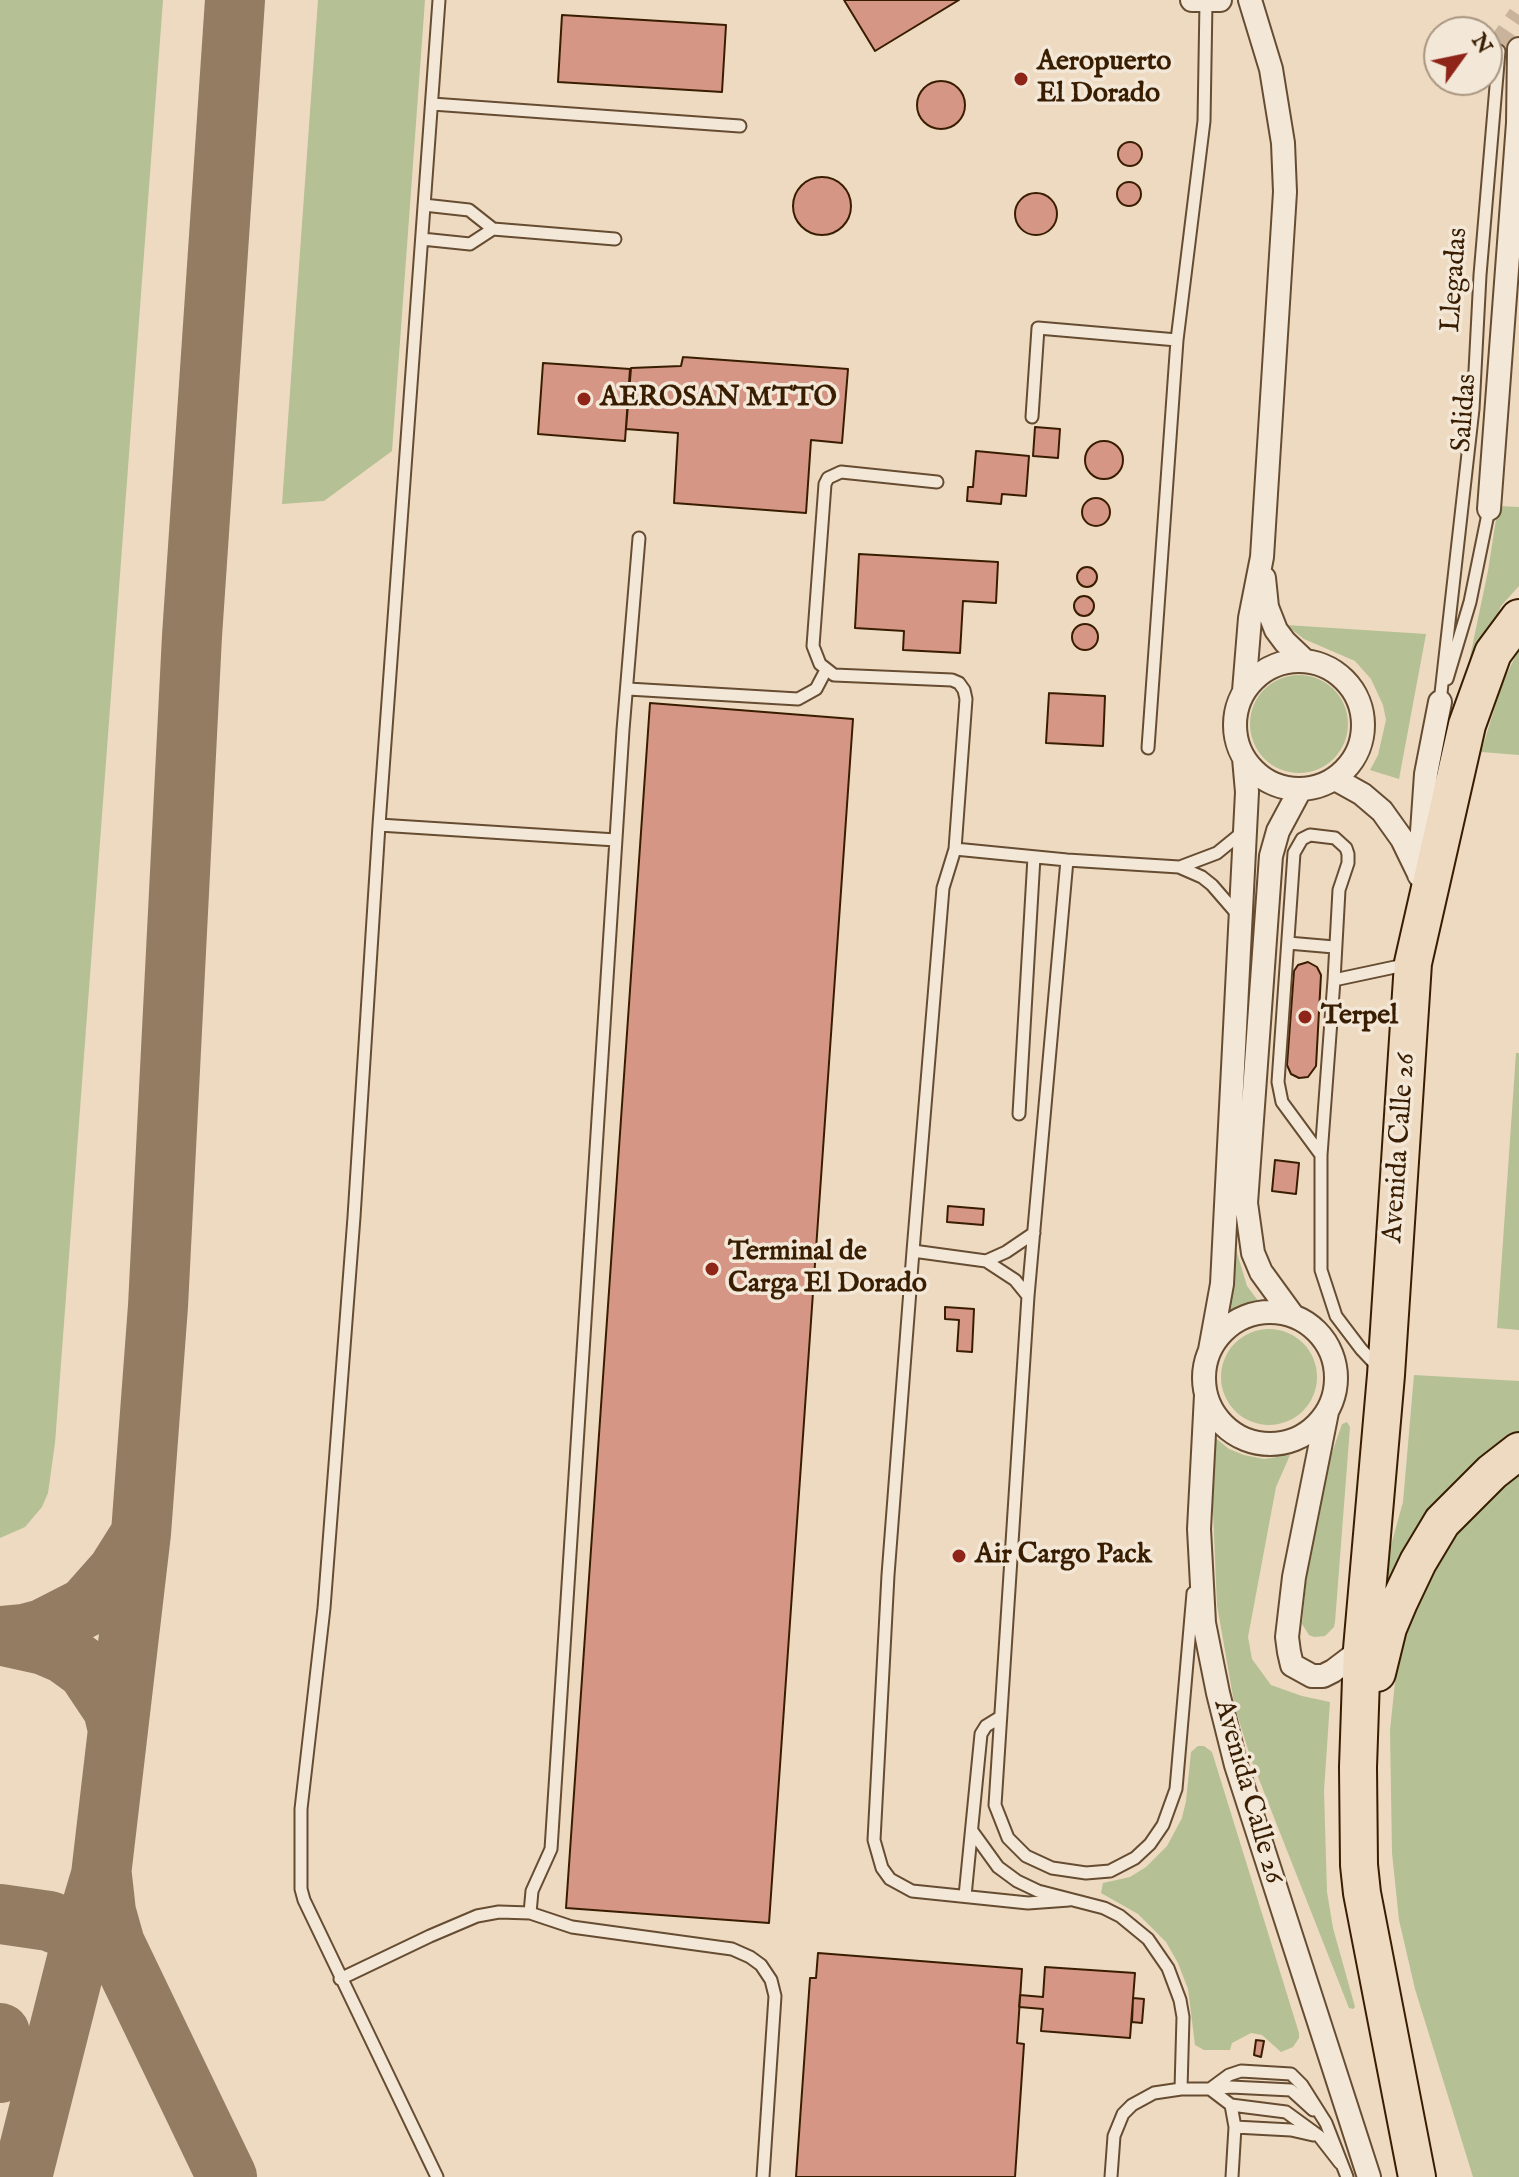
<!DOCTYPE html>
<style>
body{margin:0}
#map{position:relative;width:1519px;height:2177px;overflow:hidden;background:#eddac1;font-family:"IM FELL English",serif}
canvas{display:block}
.north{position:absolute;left:1423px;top:16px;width:80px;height:80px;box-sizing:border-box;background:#f3e7d7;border:2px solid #a99681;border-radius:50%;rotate:57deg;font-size:22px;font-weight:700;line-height:32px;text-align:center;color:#391d01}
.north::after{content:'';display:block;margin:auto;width:28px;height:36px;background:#8f2418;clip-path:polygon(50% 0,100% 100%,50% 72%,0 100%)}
</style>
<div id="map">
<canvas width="1519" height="2177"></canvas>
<div class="north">N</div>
</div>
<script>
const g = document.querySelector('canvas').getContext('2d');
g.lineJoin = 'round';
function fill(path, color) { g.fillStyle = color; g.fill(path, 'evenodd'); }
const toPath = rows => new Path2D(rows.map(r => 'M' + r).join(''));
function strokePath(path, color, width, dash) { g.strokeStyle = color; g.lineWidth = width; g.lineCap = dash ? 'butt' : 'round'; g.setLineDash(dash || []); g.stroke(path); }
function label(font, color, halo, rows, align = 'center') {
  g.font = font + ' "IM FELL English",serif'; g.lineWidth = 7; g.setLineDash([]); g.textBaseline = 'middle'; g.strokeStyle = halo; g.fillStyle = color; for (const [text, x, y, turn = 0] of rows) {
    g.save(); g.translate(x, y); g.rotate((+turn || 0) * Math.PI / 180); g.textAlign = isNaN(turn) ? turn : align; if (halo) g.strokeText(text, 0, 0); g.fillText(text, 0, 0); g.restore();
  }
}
const green = toPath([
 [0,0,163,0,55,1443,48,1493,42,1507,25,1527,0,1538],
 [318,0,425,0,392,451,324,501,282,504],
 [1498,506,1519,507,1519,586,1501,606,1461,700,1488,571],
 [1286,625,1426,634,1399,779,1370,770,1378,755,1386,720,1383,705,1371,679,1355,661,1304,639],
 [1519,649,1519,755,1481,752,1502,684],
 '1250 724a49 49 0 1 1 98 0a49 49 0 1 1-98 0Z',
 [1516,1053,1519,1053,1519,1330,1497,1328],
 [1234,1243,1247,1286,1259,1302,1229,1312],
 '1221 1377a48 48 0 1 1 96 0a48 48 0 1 1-96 0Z',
 [1414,1375,1519,1381,1519,1433,1484,1460,1372,1614,1403,1502],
 [1347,1422,1350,1427,1335,1622,1334,1627,1325,1636,1314,1637,1309,1635,1302,1624,1306,1583,1320,1487,1342,1424],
 [1213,1436,1229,1449,1244,1455,1264,1459,1290,1455,1276,1487,1248,1637,1252,1659,1271,1685,1302,1696,1330,1702,1324,1791,1327,1892,1333,1928,1355,2007,1353,2009,1349,2008,1251,1759,1235,1708,1217,1605,1213,1512],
 [1519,1476,1519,2177,1473,2177,1415,1989,1399,1920,1392,1853,1390,1730,1400,1635,1449,1539,1502,1487],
 [1198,1746,1204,1746,1212,1752,1299,2033,1299,2038,1293,2047,1281,2052,1262,2035,1251,2033,1232,2043,1230,2050,1204,2050,1195,2045,1188,1989,1178,1963,1166,1942,1138,1914,1101,1893,1103,1883,1130,1877,1146,1867,1167,1846,1182,1818,1186,1801,1191,1752]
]);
const taxiway = toPath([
 [0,1636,24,1634,43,1629,86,1607,117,1572,139,1537],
 [3,1636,44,1645,65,1654,87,1670,113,1709,118,1730],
 [102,1876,106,1912,115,1944,227,2177],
 [0,1914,49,1921,67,1928,114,1957],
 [0,2033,3,2051,0,2073],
 [22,2177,82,1939,101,1875,141,1533,158,1306,192,636,235,0]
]);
const building = toPath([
 [844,0,959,0,875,51,844,0],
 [562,15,726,25,722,92,558,82,562,15],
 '917 105a24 24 0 1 1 48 0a24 24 0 1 1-48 0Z',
 '1118 154a12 12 0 1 1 24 0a12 12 0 1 1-24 0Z',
 '793 206a29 29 0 1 1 58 0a29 29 0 1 1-58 0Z',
 '1117 194a12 12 0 1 1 24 0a12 12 0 1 1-24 0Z',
 '1015 214a21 21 0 1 1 42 0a21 21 0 1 1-42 0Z',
 [683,357,848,369,842,443,811,440,806,513,674,503,678,433,626,429,631,368,681,366,683,357],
 [543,363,630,369,625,441,538,434,543,363],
 [1035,427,1060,429,1058,458,1033,456,1035,427],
 '1085 460a19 19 0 1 1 38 0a19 19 0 1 1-38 0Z',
 [976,451,1029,456,1026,496,1002,494,1001,504,967,501,968,487,973,487,976,451],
 '1082 512a14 14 0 1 1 28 0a14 14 0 1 1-28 0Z',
 [859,554,998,562,996,603,963,601,960,653,903,650,904,631,855,628,859,554],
 '1077 577a10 10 0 1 1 20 0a10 10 0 1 1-20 0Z',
 '1074 606a10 10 0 1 1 20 0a10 10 0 1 1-20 0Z',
 '1072 637a13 13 0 1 1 26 0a13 13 0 1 1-26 0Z',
 [1049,693,1105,696,1103,746,1046,743,1049,693],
 [650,703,853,719,769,1923,566,1908,650,703],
 [1308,962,1317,967,1321,975,1316,1066,1308,1077,1299,1078,1291,1074,1287,1065,1294,971,1298,965,1308,962],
 [1275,1160,1299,1163,1296,1194,1272,1191,1275,1160],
 [948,1206,984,1209,983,1225,947,1222,948,1206],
 [945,1307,974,1309,972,1352,957,1351,959,1320,945,1319,945,1307],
 [818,1953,1022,1969,1017,2043,1024,2044,1015,2177,796,2177,810,1978,816,1978,818,1953],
 [1045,1967,1135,1973,1130,2038,1041,2031,1043,2009,1019,2007,1020,1995,1043,1997,1045,1967],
 [1133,1998,1144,1999,1142,2023,1132,2022,1133,1998],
 [1256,2040,1264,2041,1261,2057,1254,2055,1256,2040]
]);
const streetTunnel = toPath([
 [1499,51,1504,37,1519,15]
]);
const lane = toPath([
 [432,104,740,126],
 [424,205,469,210,493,229,615,239],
 [422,239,470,244,493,229],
 [1032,417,1038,328,1177,340],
 [937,482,841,472,828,478,825,484,813,646,820,664,834,675,952,680,959,683,964,690,966,699,955,849,943,888,913,1251,888,1575,874,1840,882,1868,890,1879,912,1891,1028,1903,1069,1900],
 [1447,679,1470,602,1489,509],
 [628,689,798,699,816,689,826,670],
 [1440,702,1473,409,1480,275,1499,51],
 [1148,748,1177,340,1204,121,1206,2],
 [379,825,616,840],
 [955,849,1067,860,1179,867,1202,877,1212,885,1238,915],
 [1067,860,1028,1296,995,1805,1008,1838,1026,1856,1052,1868,1086,1873,1110,1871,1135,1858,1150,1844,1163,1825,1176,1789,1193,1593],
 [1180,867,1217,853,1244,831],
 [1288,943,1334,947],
 [1019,1114,1034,857],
 [1321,1155,1282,1102,1278,1082,1294,853,1302,839,1310,835,1335,838,1346,848,1348,854,1348,863,1339,890,1334,980],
 [913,1251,986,1261,1015,1280,1028,1296],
 [986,1261,1006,1252,1034,1233],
 [1379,1368,1361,1349,1336,1316,1321,1270,1321,1155,1334,980,1409,964],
 [972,1831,998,1867,1017,1881,1038,1891,1104,1908,1120,1916,1148,1939,1168,1968,1180,2000,1183,2017,1181,2089],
 [965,1896,981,1734,986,1726,999,1718],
 [530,1913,532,1891,551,1849,623,730,639,538],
 [340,1979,430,1936,477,1916,499,1912,530,1913,572,1927,732,1949,750,1957,761,1965,771,1980,775,1996,763,2177],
 [1210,2089,1229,2075,1241,2071,1291,2074,1302,2085,1326,2123,1347,2177],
 [1211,2089,1231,2087,1291,2090,1313,2110],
 [1231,2105,1235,2127,1232,2177],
 [1235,2127,1291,2130,1313,2135],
 [437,2177,304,1900,301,1889,301,1809,324,1608,354,1217,379,825,439,0],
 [1111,2177,1114,2136,1123,2114,1132,2105,1154,2093,1181,2089,1210,2089,1231,2105,1286,2112,1319,2136,1340,2163]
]);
const street = toPath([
 [1192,0,1220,0],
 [1489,509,1518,123,1519,49],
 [1264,578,1267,607,1276,630,1285,642,1304,660],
 '1235 725a64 64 0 1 1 128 0a64 64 0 1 1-128 0Z',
 [1244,691,1250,618,1262,557,1285,192,1283,143,1271,69,1250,0],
 [1335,779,1362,794,1382,811,1402,839,1419,874],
 [1419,875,1426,774,1440,702],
 '1204 1378a66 66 0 1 1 132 0a66 66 0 1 1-132 0Z',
 [1293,1316,1261,1272,1253,1253,1246,1203,1271,856,1278,831,1300,790],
 [1210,1350,1222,1284,1247,792,1244,758],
 [1206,1395,1199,1529,1204,1623,1218,1693,1236,1765,1369,2177],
 [1327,1412,1294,1577,1287,1637,1289,1652,1292,1665,1312,1676,1323,1676,1333,1671,1362,1649]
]);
const primary = toPath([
 [1377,1673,1388,1628,1399,1602,1418,1562,1442,1522,1492,1472,1519,1451],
 [1417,2177,1362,1893,1359,1865,1358,1767,1362,1649,1386,1375,1413,963,1467,725,1493,653,1519,618]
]);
const markers = [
 [1021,79,8,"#8f2418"],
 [584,399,8,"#8f2418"],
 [1305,1017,8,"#8f2418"],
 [712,1269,8,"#8f2418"],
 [959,1556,8,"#8f2418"]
];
const poiNames = [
 ["Aeropuerto",1037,63],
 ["El Dorado",1037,95],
 ["AEROSAN MTTO",600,399],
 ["Terpel",1321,1017],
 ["Terminal de",728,1253],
 ["Carga El Dorado",728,1285],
 ["Air Cargo Pack",975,1556]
];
const streetNames = [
 ["Llegadas",1456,280,-86],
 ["Salidas",1466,413,-86],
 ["Avenida Calle 26",1401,1148,-86],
 ["Avenida Calle 26",1247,1792,74]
];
fill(green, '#b5c094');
strokePath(taxiway, '#937c61', 60);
fill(building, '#d69685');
strokePath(building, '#391d01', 2);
strokePath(streetTunnel, '#c9b49b', 22, [22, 11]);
strokePath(lane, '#664c31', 15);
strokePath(street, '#664c31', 26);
strokePath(primary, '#391d01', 40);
strokePath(lane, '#f3e7d7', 11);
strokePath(street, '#f3e7d7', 22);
strokePath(primary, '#eddac1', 36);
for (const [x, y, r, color] of markers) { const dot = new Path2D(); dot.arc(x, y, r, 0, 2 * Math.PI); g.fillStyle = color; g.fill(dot); strokePath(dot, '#f3e7d7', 3); }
label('bold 28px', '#391d01', '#f3e7d7', poiNames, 'left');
label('28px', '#391d01', '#f3e7d7', streetNames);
</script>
